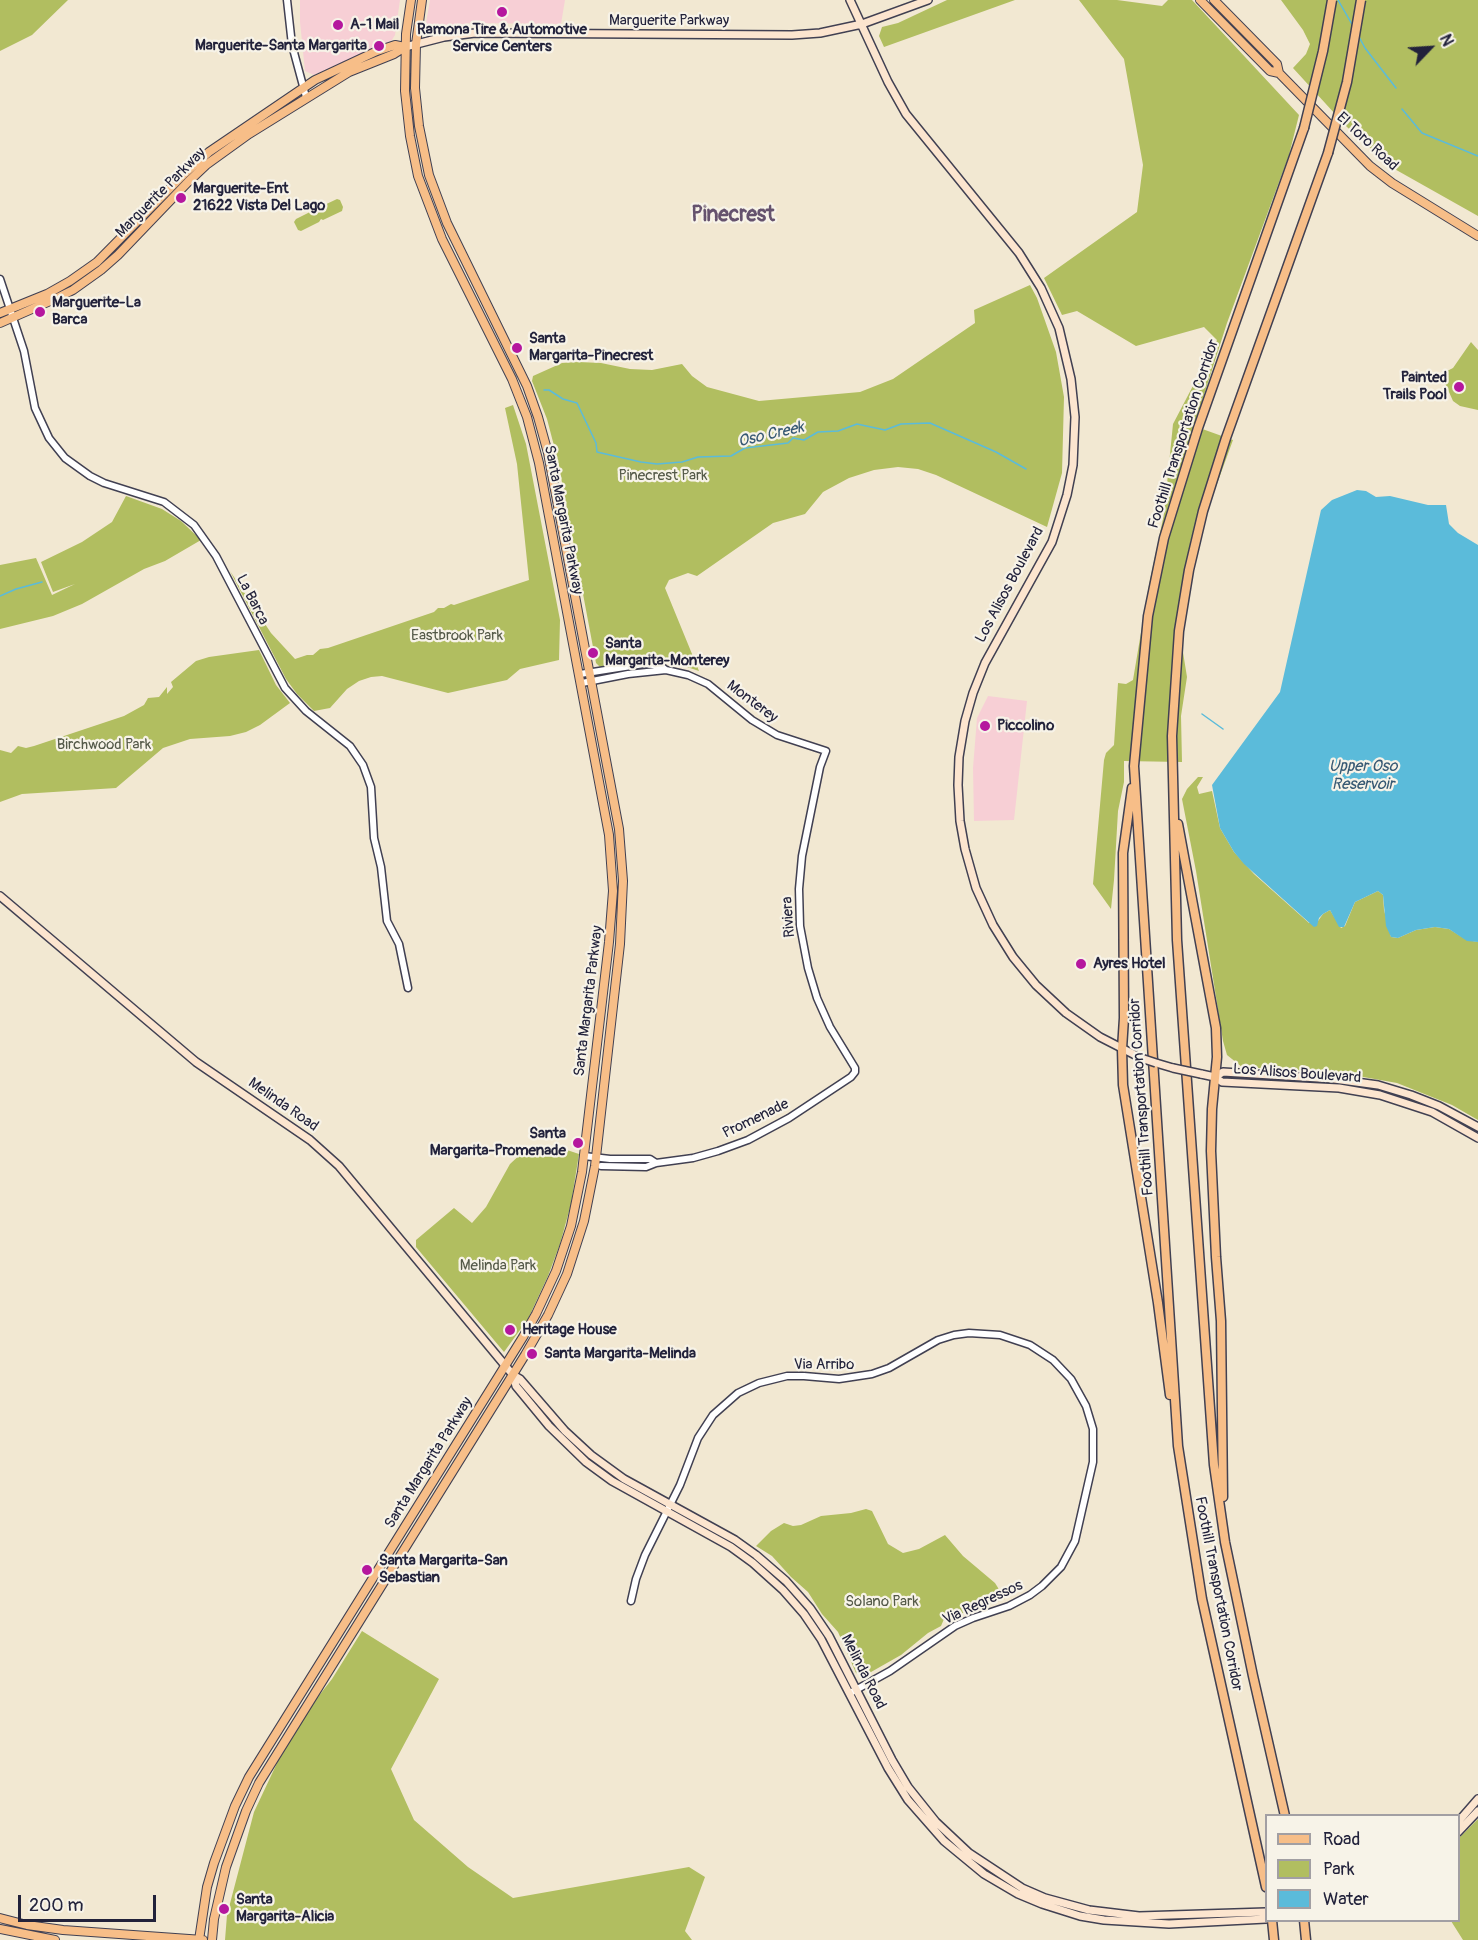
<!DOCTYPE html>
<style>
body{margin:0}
#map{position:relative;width:1478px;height:1940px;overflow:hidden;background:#f2e8d2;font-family:Pangolin,sans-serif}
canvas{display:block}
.legend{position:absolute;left:1265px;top:1814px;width:195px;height:108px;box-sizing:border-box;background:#f7f3e8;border:2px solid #a29fa3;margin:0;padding:8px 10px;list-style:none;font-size:18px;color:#22223b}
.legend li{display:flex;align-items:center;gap:12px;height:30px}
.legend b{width:30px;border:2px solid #a29fa3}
.north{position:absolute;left:1400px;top:18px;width:60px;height:60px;-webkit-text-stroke:4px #f7f3e8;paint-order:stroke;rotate:65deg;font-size:16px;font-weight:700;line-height:24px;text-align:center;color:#22223b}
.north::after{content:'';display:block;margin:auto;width:21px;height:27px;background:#22223b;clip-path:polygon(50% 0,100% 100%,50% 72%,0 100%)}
.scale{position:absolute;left:18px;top:1895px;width:138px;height:27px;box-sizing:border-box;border:3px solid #22223b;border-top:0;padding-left:8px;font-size:18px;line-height:21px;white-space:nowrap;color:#22223b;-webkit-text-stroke:4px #f7f3e8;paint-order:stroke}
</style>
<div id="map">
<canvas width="1478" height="1940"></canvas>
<ul class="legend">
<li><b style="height:8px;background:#f7be88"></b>Road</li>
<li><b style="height:16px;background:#b1be60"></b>Park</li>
<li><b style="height:16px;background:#5bbbda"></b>Water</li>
</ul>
<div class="north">N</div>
<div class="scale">200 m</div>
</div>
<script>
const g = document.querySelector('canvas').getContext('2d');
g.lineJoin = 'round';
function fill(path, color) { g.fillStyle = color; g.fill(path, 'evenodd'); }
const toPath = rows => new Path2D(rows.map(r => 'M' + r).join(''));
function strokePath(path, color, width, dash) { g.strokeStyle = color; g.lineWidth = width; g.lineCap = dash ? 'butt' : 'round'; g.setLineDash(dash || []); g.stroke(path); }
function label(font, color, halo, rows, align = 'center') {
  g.font = font + ' Pangolin,sans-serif'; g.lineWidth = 4.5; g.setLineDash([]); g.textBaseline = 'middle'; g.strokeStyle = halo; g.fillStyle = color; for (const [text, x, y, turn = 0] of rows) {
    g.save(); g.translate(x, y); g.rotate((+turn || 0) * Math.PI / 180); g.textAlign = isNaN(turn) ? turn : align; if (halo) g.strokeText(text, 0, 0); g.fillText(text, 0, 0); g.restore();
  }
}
const built = toPath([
 [300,0,400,0,395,35,392,40,314,75,305,71,300,22],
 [430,0,565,0,561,24,470,23,433,30,426,23],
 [988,696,1027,701,1014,820,974,821,973,768,977,718]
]);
const green = toPath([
 [0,0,68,0,32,35,0,51],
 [947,0,1015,0,884,47,879,36,882,27,898,23],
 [1079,0,1117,0,1162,6,1168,0,1192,0,1299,115,1289,155,1227,323,1194,426,1233,440,1206,514,1194,529,1190,543,1189,593,1182,646,1187,677,1181,716,1182,762,1124,761,1124,782,1118,811,1114,880,1111,909,1093,884,1104,760,1106,753,1114,745,1118,683,1126,684,1133,680,1149,585,1164,514,1173,424,1217,340,1204,327,1136,346,1077,311,1062,315,1044,278,1137,212,1143,165,1124,59],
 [1281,0,1478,0,1478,216,1391,167,1347,127,1293,68,1306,54,1310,44,1303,30],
 [337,199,340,200,343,207,342,211,323,220,321,219,319,222,301,231,298,230,294,222,296,219,314,210,317,211,318,208],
 [1030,285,1037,298,1056,352,1064,397,1062,473,1047,527,936,475,918,469,898,467,874,470,849,478,823,492,805,514,773,523,697,576,688,573,669,580,665,588,699,671,681,665,651,660,600,667,596,663,558,461,547,419,532,381,533,376,562,363,578,362,601,363,630,369,652,370,682,364,692,376,707,387,759,401,860,392,893,379,975,323,974,310],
 [1471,342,1478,350,1478,410,1460,406,1453,401,1441,374,1453,368],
 [513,405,526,444,560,620,559,660,520,669,507,680,448,693,382,676,371,677,359,681,347,689,330,708,314,711,297,694,286,679,230,571,271,633,295,659,307,655,313,655,320,649,328,648,434,612,438,608,444,608,451,604,454,605,529,580,517,464,505,408],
 [126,496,162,509,181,521,201,540,165,561,144,569,82,604,53,616,0,629,0,565,36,558,52,595,75,584,53,592,41,562,82,542,112,522],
 [259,650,276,685,290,703,260,725,246,732,230,736,190,739,163,748,116,788,22,794,0,802,0,750,11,753,18,746,26,748,34,746,124,716,144,705,148,698,159,697,167,687,167,694,173,687,171,682,196,661,209,657],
 [1198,777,1203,777,1197,787,1199,794,1212,791,1220,828,1234,852,1254,874,1309,923,1318,921,1323,914,1330,910,1341,928,1345,926,1355,902,1378,891,1383,895,1384,910,1391,937,1398,938,1416,930,1435,927,1449,929,1467,940,1478,942,1478,1120,1452,1105,1397,1083,1341,1073,1242,1067,1227,1055,1223,1041,1196,871,1182,799,1187,789],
 [545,1146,564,1149,579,1154,571,1204,560,1244,548,1276,528,1319,504,1352,416,1247,416,1240,454,1208,472,1223,486,1207,510,1164,524,1151],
 [866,1509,872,1511,888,1544,903,1553,919,1549,945,1535,963,1556,995,1583,1005,1599,963,1613,957,1617,951,1615,944,1619,941,1626,928,1633,901,1655,864,1676,856,1673,838,1632,822,1614,808,1592,791,1577,772,1556,756,1546,771,1531,784,1523,793,1526,801,1525,821,1516,851,1513],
 [362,1631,439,1679,391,1769,414,1820,468,1867,513,1898,689,1867,705,1877,685,1931,692,1940,225,1940,227,1915,254,1812,278,1761,314,1702,332,1679],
 [1478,1819,1478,1940,1463,1940,1451,1921,1458,1920,1459,1838]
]);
const water = toPath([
 [1357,490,1366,491,1376,497,1390,496,1428,505,1446,505,1449,524,1458,533,1478,545,1478,942,1467,941,1449,929,1435,927,1416,930,1398,938,1391,937,1386,926,1383,895,1378,891,1355,902,1344,927,1339,927,1330,910,1323,914,1319,918,1317,926,1314,927,1244,864,1234,852,1220,828,1212,785,1280,692,1321,510,1332,500]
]);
const stream = toPath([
 [1338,0,1353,26],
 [1358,35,1365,48,1396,88],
 [1402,109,1422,133,1478,156],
 [544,390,549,390,563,399,577,403,596,443,597,452,641,462,657,464,682,462,698,457,731,456,745,448,788,443,793,438,804,440,818,432,838,431,857,424,885,430,901,424,930,423,996,452,1026,469],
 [0,596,16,589,42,582],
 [1202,714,1223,729]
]);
const tertiary = toPath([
 [287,0,292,45,306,97],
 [0,279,24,351,35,408,49,438,65,458,90,476,104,483,164,502,194,525,216,556,285,688,306,711,350,746,363,765,371,787,374,838,381,867,387,921,399,944,408,988],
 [580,674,644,664,661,666,666,670,688,675,708,684,752,720,777,735,826,751,820,767,802,856,799,889,800,926,808,968,817,998,830,1027,855,1068,855,1072,851,1077,789,1118,748,1140,718,1151,693,1158,656,1163,646,1167,601,1166],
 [582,683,628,674,666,670],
 [584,1156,610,1159,650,1159,656,1163],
 [631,1601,636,1579,645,1555,680,1485,698,1438,713,1415,738,1393,759,1383,787,1376,804,1376,839,1379,872,1374,889,1368,938,1340,954,1335,969,1333,1000,1335,1030,1345,1053,1360,1071,1379,1086,1406,1093,1429,1093,1462,1075,1541,1061,1567,1042,1586,1030,1595,1009,1606,973,1618,955,1626,890,1671,852,1692]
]);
const secondary = toPath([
 [850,0,888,82,906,114,1019,253,1041,288,1059,328,1071,379,1075,417,1073,465,1067,495,1052,542,985,663,973,693,965,721,959,757,958,785,960,821,965,849,976,888,993,925,1013,957,1036,985,1066,1013,1100,1037,1141,1058],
 [405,47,444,37,475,33,792,35,820,33,862,24,928,0],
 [0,896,196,1062,310,1140,339,1166,513,1375,520,1379,565,1431,591,1455,624,1479,735,1540,756,1555,786,1581,810,1608,829,1636,892,1760,908,1787,936,1822,969,1853,1022,1888,1045,1898,1089,1910,1139,1916,1266,1912],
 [1156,1063,1173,1068],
 [1201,1074,1215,1077,1222,1082,1339,1088,1380,1095,1432,1112,1478,1138],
 [1215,1077,1223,1072,1334,1079,1378,1085,1411,1095,1439,1106,1478,1127],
 [513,1375,516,1386,549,1426,586,1462,612,1481,731,1547,753,1563,783,1590,804,1614,821,1639,888,1768,908,1800,944,1841,984,1874,1018,1894,1042,1904,1080,1916,1104,1920,1169,1924,1266,1919],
 [1458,1822,1478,1799],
 [1458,1832,1478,1811]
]);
const primary = toPath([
 [1200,0,1270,71,1279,73],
 [1214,0,1277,64,1279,73,1370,166,1392,183,1478,236],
 [0,313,47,294,70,281,97,262,184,174,209,152,315,80,377,51,395,45,405,47],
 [0,323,57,298,73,290,101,270,118,255,188,182,206,165,249,134,349,72,394,54,405,47],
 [0,1918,27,1925,63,1930,203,1940],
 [0,1929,55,1940],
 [199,1940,207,1887,214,1863,235,1806,249,1777,523,1337,536,1314,556,1271,571,1226,582,1172,609,942,613,891,609,835,539,463,527,417,512,379,442,239,418,176,410,136,405,91,406,34,411,0],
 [212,1940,214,1919,226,1867,246,1811,259,1783,525,1355,548,1315,567,1274,584,1221,595,1166,620,944,623,881,619,829,548,453,538,417,527,386,447,223,429,175,419,126,415,88,416,44,422,0]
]);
const motorway = toPath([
 [1132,788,1123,853,1124,1018,1122,1049,1123,1085,1158,1303,1170,1395],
 [1178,824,1216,1028,1217,1057,1212,1109,1211,1151,1216,1257,1221,1321,1223,1497],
 [1285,1816,1253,1676,1225,1542,1214,1465,1177,940,1172,736,1179,631,1189,570,1203,511,1226,438,1328,153],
 [1266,1887,1202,1599,1178,1446,1134,766,1148,616,1164,538,1198,428,1304,128],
 [1272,1920,1274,1940],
 [1304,1920,1306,1940]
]);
const secondaryBridge = toPath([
 [1141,1058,1156,1063],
 [1173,1068,1201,1074]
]);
const motorwayBridge = toPath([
 [1304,128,1323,51,1332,0],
 [1328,153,1347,82,1361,0]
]);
const markers = [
 [502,12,6,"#b5179e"],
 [338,25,6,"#b5179e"],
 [379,46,6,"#b5179e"],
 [181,198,6,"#b5179e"],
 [40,312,6,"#b5179e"],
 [517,348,6,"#b5179e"],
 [1459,387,6,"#b5179e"],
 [593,653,6,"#b5179e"],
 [985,726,6,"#b5179e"],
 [1081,964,6,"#b5179e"],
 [578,1143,6,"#b5179e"],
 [510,1330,6,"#b5179e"],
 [532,1354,6,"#b5179e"],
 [367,1570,6,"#b5179e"],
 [224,1909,6,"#b5179e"]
];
const streetNames = [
 ["Marguerite Parkway",669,21],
 ["El Toro Road",1367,142,43],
 ["Marguerite Parkway",161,193,-45],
 ["Foothill Transportation Corridor",1184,434,-72],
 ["Santa Margarita Parkway",563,520,79],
 ["Los Alisos Boulevard",1010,585,-62],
 ["La Barca",252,600,63],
 ["Monterey",752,702,37],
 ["Riviera",789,917,-94],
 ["Santa Margarita Parkway",589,1001,-83],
 ["Los Alisos Boulevard",1297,1074,4],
 ["Foothill Transportation Corridor",1142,1097,-94],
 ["Melinda Road",283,1105,35],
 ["Promenade",756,1119,-26],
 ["Via Arribo",824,1365],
 ["Santa Margarita Parkway",429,1463,-58],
 ["Foothill Transportation Corridor",1218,1594,79],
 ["Via Regressos",983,1603,-25],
 ["Melinda Road",863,1672,63]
];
const poiNames = [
 ["A-1 Mail",350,25],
 ["Ramona Tire & Automotive",502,30,"center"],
 ["Service Centers",502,47,"center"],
 ["Marguerite-Santa Margarita",367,46,"right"],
 ["Marguerite-Ent",193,189],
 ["21622 Vista Del Lago",193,206],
 ["Marguerite-La",52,303],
 ["Barca",52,320],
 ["Santa",529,339],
 ["Margarita-Pinecrest",529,356],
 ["Painted",1447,378,"right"],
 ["Trails Pool",1447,395,"right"],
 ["Santa",605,644],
 ["Margarita-Monterey",605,661],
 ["Piccolino",997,726],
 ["Ayres Hotel",1093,964],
 ["Santa",566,1134,"right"],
 ["Margarita-Promenade",566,1151,"right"],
 ["Heritage House",522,1330],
 ["Santa Margarita-Melinda",544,1354],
 ["Santa Margarita-San",379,1561],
 ["Sebastian",379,1578],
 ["Santa",236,1900],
 ["Margarita-Alicia",236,1917]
];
const parkNames = [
 ["Pinecrest Park",663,476],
 ["Eastbrook Park",457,636],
 ["Birchwood Park",104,745],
 ["Melinda Park",498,1266],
 ["Solano Park",882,1602]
];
const waterNames = [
 ["Oso Creek",771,435,-13],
 ["Upper Oso",1363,767],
 ["Reservoir",1363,785]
];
const districtNames = [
 ["Pinecrest",733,216]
];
fill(built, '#f7cfd5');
fill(green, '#b1be60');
fill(water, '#5bbbda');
strokePath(stream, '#5bbbda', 1.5);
strokePath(tertiary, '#414052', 9);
strokePath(secondary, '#414052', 10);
strokePath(primary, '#414052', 10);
strokePath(motorway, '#414052', 11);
strokePath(tertiary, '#fff', 6);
strokePath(secondary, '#fce5cf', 7);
strokePath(primary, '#f7be88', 8);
strokePath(motorway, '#f7be88', 8);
strokePath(secondaryBridge, '#414052', 10, []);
strokePath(motorwayBridge, '#414052', 11, []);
strokePath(secondaryBridge, '#fce5cf', 7);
strokePath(motorwayBridge, '#f7be88', 8);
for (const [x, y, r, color] of markers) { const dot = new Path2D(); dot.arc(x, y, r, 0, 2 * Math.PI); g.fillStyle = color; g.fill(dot); strokePath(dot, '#f7f3e8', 2); }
label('15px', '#22223b', '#f7f3e8', streetNames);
label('bold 15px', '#22223b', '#f7f3e8', poiNames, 'left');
label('15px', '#545948', '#f7f3e8', parkNames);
label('italic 16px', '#365873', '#f7f3e8', waterNames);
label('bold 21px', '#65526d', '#f7f3e8', districtNames);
</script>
